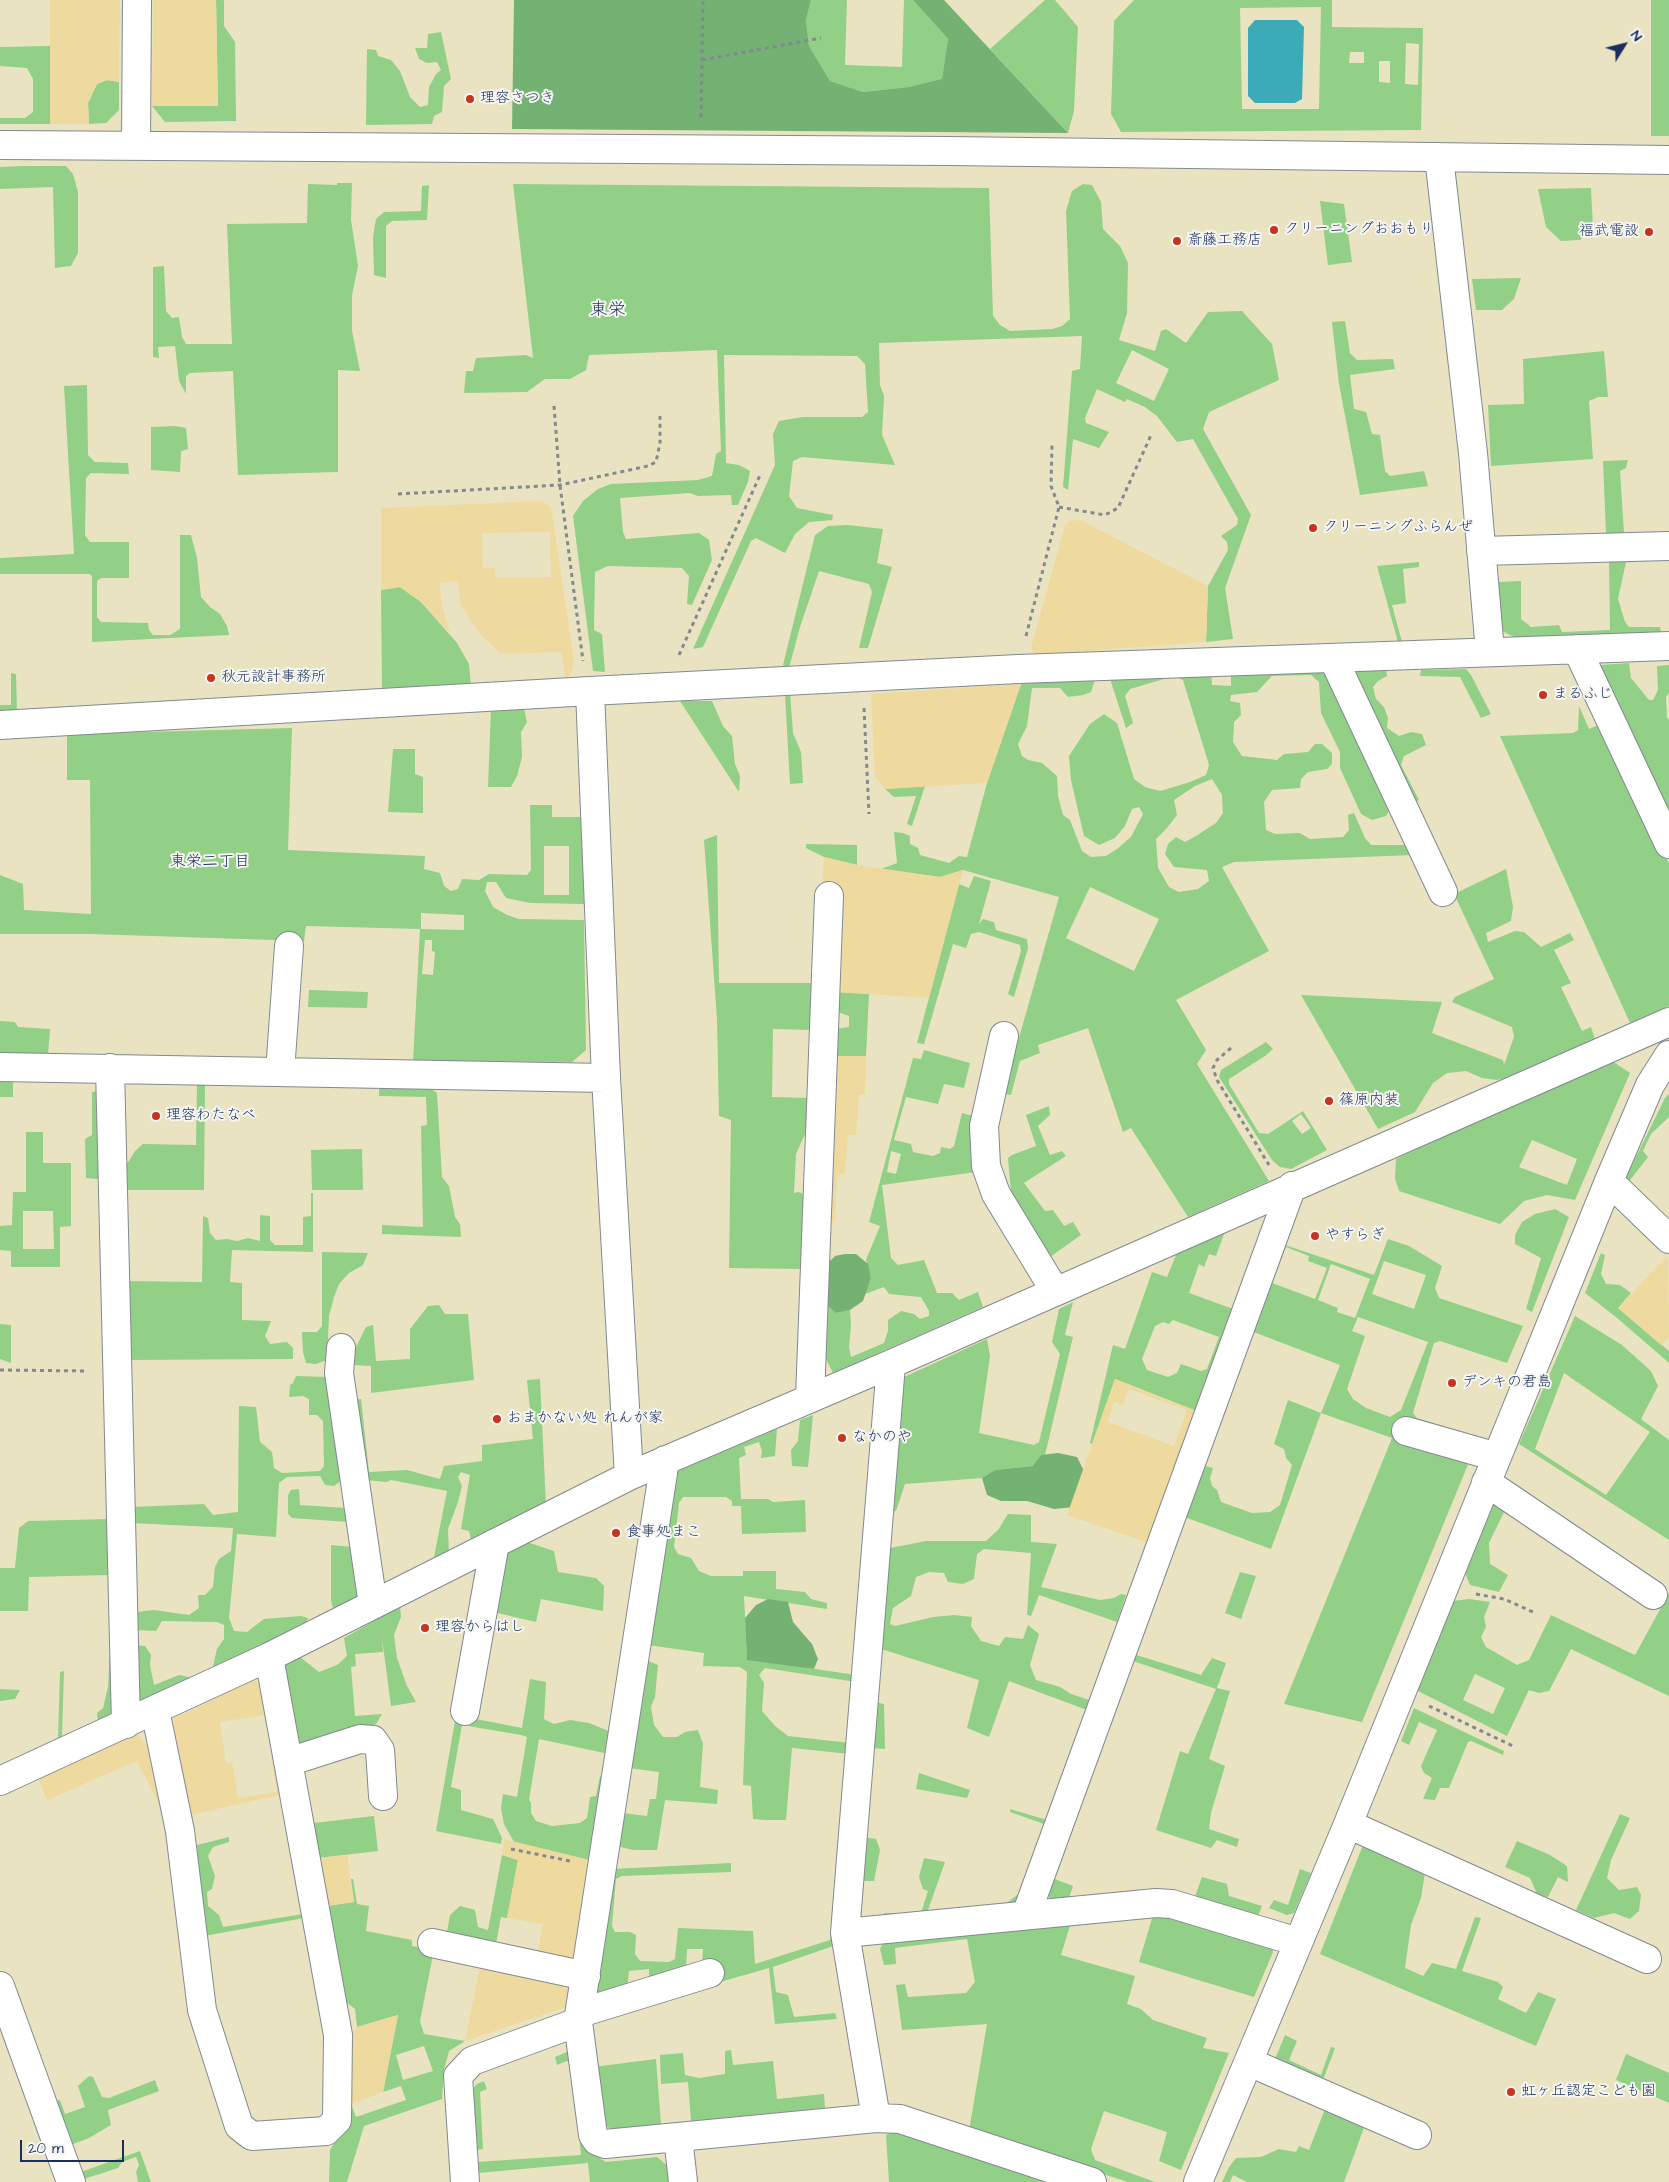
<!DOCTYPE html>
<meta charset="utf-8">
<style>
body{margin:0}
#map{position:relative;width:1669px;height:2182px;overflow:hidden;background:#e9e3c2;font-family:"Architects Daughter",sans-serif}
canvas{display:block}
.north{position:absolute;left:1599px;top:20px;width:50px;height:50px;-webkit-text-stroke:4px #f6f6f2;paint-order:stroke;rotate:54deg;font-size:14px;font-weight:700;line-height:20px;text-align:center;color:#1b2f5e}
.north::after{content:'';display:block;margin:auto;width:18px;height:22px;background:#1b2f5e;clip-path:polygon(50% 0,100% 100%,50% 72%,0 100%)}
.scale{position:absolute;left:20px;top:2140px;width:104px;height:22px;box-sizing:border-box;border:2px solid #1b2f5e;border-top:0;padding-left:6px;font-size:15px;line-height:18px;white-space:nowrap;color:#1b2f5e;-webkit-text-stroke:4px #f6f6f2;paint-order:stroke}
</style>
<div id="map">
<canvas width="1669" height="2182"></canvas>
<div class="north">N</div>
<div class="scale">20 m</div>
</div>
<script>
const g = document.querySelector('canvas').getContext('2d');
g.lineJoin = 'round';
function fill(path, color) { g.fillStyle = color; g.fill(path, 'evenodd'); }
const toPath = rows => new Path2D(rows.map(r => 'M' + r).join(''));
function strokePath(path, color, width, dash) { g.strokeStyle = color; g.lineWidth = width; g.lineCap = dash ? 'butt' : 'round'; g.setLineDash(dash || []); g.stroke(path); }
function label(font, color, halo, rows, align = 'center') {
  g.font = font + ' "Architects Daughter","Klee One",sans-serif'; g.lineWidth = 4; g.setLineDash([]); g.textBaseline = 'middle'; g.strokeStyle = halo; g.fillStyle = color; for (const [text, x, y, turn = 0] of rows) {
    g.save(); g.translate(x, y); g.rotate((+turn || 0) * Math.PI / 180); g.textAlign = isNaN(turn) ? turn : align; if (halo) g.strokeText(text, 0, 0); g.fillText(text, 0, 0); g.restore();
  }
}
const green = toPath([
 [216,0,224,0,224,26,235,42,236,121,165,122,152,106,218,106],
 [811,0,847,0,845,65,902,67,904,0,913,0,948,39,942,80,909,87,863,92,830,81,809,46,806,20],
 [1045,0,1055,0,1078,27,1074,111,1068,133,990,49],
 [1134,0,1332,0,1332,27,1423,28,1421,130,1121,132,1111,114,1114,21],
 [1321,7,1319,109,1242,109,1240,8],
 [1406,43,1419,44,1418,85,1405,84],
 [1350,52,1364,52,1364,63,1349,63],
 [1379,61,1390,61,1390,83,1379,82],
 [1651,0,1669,0,1669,136,1651,136],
 [441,32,451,79,444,86,442,112,434,116,432,124,366,125,367,49,376,50,378,56,391,60,400,71,410,97,420,107,428,105,429,87,436,74,441,70,437,62,427,63,419,59,415,48,427,48,428,34],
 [50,46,50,124,0,124,0,118,25,118,33,112,33,79,27,68,0,66,0,47],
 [107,80,119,82,119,110,106,123,89,124,88,103,97,84],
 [24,166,66,166,73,174,78,192,78,253,71,266,55,268,53,187,0,189,0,167],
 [337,183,352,183,351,220,358,266,352,295,352,331,360,371,338,370,338,472,238,475,233,371,190,373,186,376,186,394,179,381,175,346,158,347,159,358,153,357,153,267,164,266,166,311,172,318,179,317,182,337,186,344,232,344,227,224,307,223,308,184,337,185],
 [513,184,989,188,993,316,1000,325,1010,331,1052,329,1062,326,1070,319,1066,211,1072,191,1083,184,1092,185,1101,202,1103,229,1120,246,1128,263,1127,313,1119,340,1155,351,1161,331,1166,329,1186,343,1208,312,1242,311,1272,344,1279,380,1209,412,1203,429,1251,515,1225,588,1233,639,1206,642,1208,586,1228,550,1227,542,1221,536,1237,525,1238,519,1193,439,1177,442,1157,416,1145,407,1127,399,1125,402,1097,389,1085,418,1086,423,1109,432,1099,448,1073,439,1068,490,1063,487,1072,371,1080,369,1082,336,879,343,880,385,884,396,882,435,895,465,802,457,793,461,789,496,797,508,833,515,832,520,809,522,795,534,785,553,756,538,751,541,703,647,693,649,775,465,773,434,779,421,803,417,862,417,868,412,865,364,857,356,724,355,726,463,739,465,750,471,748,482,738,505,732,505,731,495,698,496,690,493,620,498,623,532,626,539,699,533,709,540,712,560,692,605,687,604,689,576,682,568,608,566,595,572,594,630,602,634,605,672,593,671,573,516,583,501,598,489,611,484,698,480,712,476,716,454,721,451,717,350,589,355,586,370,570,379,545,379,527,392,464,393,466,371,473,371,476,358,526,355,533,358],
 [1132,350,1169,369,1154,401,1116,383],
 [429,185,427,220,392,221,386,226,386,278,374,275,373,237,376,219,384,212,421,211,422,186],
 [1591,188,1593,228,1580,240,1561,241,1546,227,1538,189],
 [1320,201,1344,204,1352,262,1328,265],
 [1521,278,1514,299,1502,310,1476,310,1472,279],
 [1345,321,1350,353,1357,360,1393,359,1395,369,1350,375,1354,409,1366,412,1372,434,1380,435,1385,471,1390,476,1424,471,1428,486,1360,495,1339,384,1332,322],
 [1604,351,1608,397,1598,397,1589,401,1593,459,1491,466,1488,405,1524,404,1523,359],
 [87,385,88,455,95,462,128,463,129,474,91,473,86,478,85,535,90,542,129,542,129,578,101,578,97,581,97,617,101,622,148,623,149,630,153,635,170,635,180,629,180,535,191,535,197,558,201,597,210,607,220,614,227,626,229,635,92,642,92,577,90,574,0,574,0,558,74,554,64,386],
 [175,426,186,428,188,449,181,451,180,472,151,470,151,427],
 [1628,460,1626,468,1620,471,1624,533,1606,534,1603,461],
 [847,525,883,529,877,563,892,567,868,648,859,648,872,592,869,584,819,571,800,627,789,668,783,665,815,535,828,526],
 [1419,562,1419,567,1403,569,1406,603,1392,605,1402,642,1398,642,1377,566],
 [1609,562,1626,562,1618,599,1625,622,1629,627,1660,627,1661,632,1516,638,1502,631,1498,582,1521,581,1521,619,1531,627,1559,625,1562,632,1610,630],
 [400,587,421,602,457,643,469,664,471,686,382,691,381,590],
 [1629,663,1631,678,1649,700,1653,700,1658,690,1657,666,1669,665,1669,693,1666,697,1667,718,1669,719,1669,819,1598,672,1601,665],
 [1321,665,1391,807,1386,816,1372,820,1361,814,1340,768,1340,752,1321,713,1319,682,1311,675,1272,676,1257,692,1231,695,1230,701,1240,703,1241,715,1234,722,1233,742,1242,756,1277,760,1284,754,1308,752,1315,744,1322,744,1332,753,1332,764,1327,769,1308,772,1301,779,1300,788,1272,790,1264,802,1266,830,1275,834,1300,833,1310,839,1343,837,1349,830,1348,815,1354,813,1365,838,1371,845,1406,845,1412,855,1234,862,1222,867,1269,951,1176,1000,1206,1050,1197,1064,1269,1181,1188,1217,1131,1128,1123,1132,1088,1028,1038,1045,1040,1053,1020,1061,1011,1095,1003,1094,1059,897,963,870,940,877,881,869,897,863,894,832,903,833,910,836,910,844,918,848,920,855,949,863,959,856,967,857,987,783,1021,684,1095,679,1091,692,1083,695,1068,697,1060,688,1032,688,1027,726,1018,744,1022,756,1028,760,1042,763,1057,776,1058,796,1063,815,1070,820,1082,851,1091,857,1106,856,1117,849,1131,837,1143,814,1139,807,1132,809,1125,826,1115,838,1099,845,1084,836,1071,780,1069,756,1090,724,1104,714,1117,723,1134,779,1145,787,1160,791,1190,782,1206,775,1209,765,1183,680,1174,676,1130,689,1125,696,1133,723,1126,728,1111,682,1113,676,1211,671,1212,685,1231,686,1231,671],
 [1212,779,1222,795,1223,813,1216,823,1196,836,1185,842,1176,837,1168,844,1165,854,1174,867,1207,870,1209,881,1198,889,1179,892,1169,887,1158,868,1156,839,1167,828,1177,815,1174,800,1195,786],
 [1090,887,1159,919,1134,971,1066,938],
 [1466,669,1471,675,1491,714,1481,718,1460,677,1420,676,1421,670],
 [1386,670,1387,676,1378,681,1373,687,1376,699,1384,707,1388,718,1387,728,1399,736,1411,732,1422,734,1426,745,1404,756,1401,765,1419,800,1412,805,1354,671],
 [11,673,16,674,17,712,0,713,0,705,11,705],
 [790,692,793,733,801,752,803,783,790,784,785,694],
 [680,701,712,701,723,726,732,736,735,764,740,776,739,792],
 [1579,706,1589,729,1603,723,1669,864,1669,1006,1630,1023,1500,736,1573,733,1578,730],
 [491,708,524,709,527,722,521,732,522,757,517,776,511,787,488,787],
 [292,728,288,850,425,856,424,869,440,873,444,886,451,891,458,889,462,879,479,880,489,874,527,875,531,870,530,805,552,805,552,817,582,817,584,904,530,903,506,898,496,882,487,882,485,891,493,907,507,915,519,919,584,920,586,1050,572,1062,413,1061,420,929,306,926,304,941,91,934,0,934,0,875,23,884,24,910,91,914,90,780,67,780,67,734],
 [544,846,569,846,569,895,544,895],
 [421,913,464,915,464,930,421,929],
 [425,940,432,940,432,951,435,952,433,975,422,974],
 [393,749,415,749,415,774,423,777,423,813,388,812],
 [925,786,912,826,907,824,916,796,894,797,885,789],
 [717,835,719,983,815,983,813,1030,773,1029,772,1097,810,1098,810,1123,796,1154,794,1193,799,1192,805,1195,802,1269,729,1268,731,1120,719,1116,717,1019,704,840],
 [806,844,857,845,857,865,824,857,806,848],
 [1506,869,1513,907,1511,921,1486,933,1488,942,1515,931,1524,932,1541,947,1570,933,1574,940,1554,950,1571,983,1561,987,1582,1031,1591,1027,1595,1039,1506,1078,1497,1080,1482,1078,1466,1071,1447,1073,1433,1083,1415,1112,1378,1129,1301,995,1442,1002,1432,1033,1503,1060,1504,1065,1514,1037,1512,1027,1452,1002,1455,997,1494,979,1454,894],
 [974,876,991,881,979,924,983,919,994,922,996,930,1027,939,1028,948,1014,997,1008,994,1021,951,1020,945,979,932,971,934,966,948,953,944,924,1044,917,1043,959,884,969,888],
 [309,990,368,992,367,1008,308,1007],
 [836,992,869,994,866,1056,834,1056,835,1029,849,1027,849,1016,835,1011],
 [0,1021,15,1022,18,1027,50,1029,48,1055,0,1055],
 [1266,1042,1273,1049,1265,1056,1229,1079,1229,1084,1259,1133,1268,1134,1303,1111,1327,1150,1291,1169,1280,1167,1272,1160,1219,1077,1221,1070],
 [1301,1114,1311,1128,1302,1134,1292,1121],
 [924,1050,970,1063,964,1088,944,1084,938,1104,906,1097,894,1140,911,1144,913,1152,933,1156,940,1153,941,1147,950,1149,954,1146,962,1113,973,1116,976,1172,882,1185,891,1258,898,1265,924,1260,937,1293,952,1293,959,1300,978,1292,983,1307,833,1373,823,1353,825,1304,836,1313,850,1310,851,1326,849,1347,851,1357,884,1343,888,1331,888,1320,901,1311,914,1314,920,1319,929,1316,929,1311,921,1297,889,1294,884,1287,865,1294,871,1278,866,1260,880,1226,869,1222,913,1058,921,1059],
 [891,1151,901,1154,896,1174,887,1172],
 [1609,1059,1630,1073,1575,1200,1547,1195,1524,1201,1500,1224,1399,1191,1395,1178,1396,1159],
 [1532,1140,1577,1159,1567,1185,1519,1167],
 [0,1080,13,1080,13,1097,0,1097],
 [205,1084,204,1190,121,1190,121,1169,129,1161,135,1151,143,1144,196,1145,197,1085],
 [379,1089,431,1089,437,1093,442,1177,449,1186,455,1217,460,1224,461,1237,382,1234,382,1225,423,1227,421,1126,427,1125,426,1097,379,1096],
 [98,1091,98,1179,86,1178,85,1139,92,1135,92,1092],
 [1669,1094,1669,1117,1651,1134,1643,1151,1648,1157,1627,1184,1624,1181,1665,1098],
 [1049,1106,1050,1115,1038,1126,1050,1155,1062,1151,1066,1156,1024,1183,1045,1211,1053,1210,1064,1226,1073,1222,1081,1235,1050,1257,1011,1192,1008,1158,1012,1155,1036,1146,1026,1115],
 [26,1132,43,1132,43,1163,71,1163,71,1226,60,1227,60,1267,11,1267,11,1251,0,1250,0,1226,12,1225,13,1192,26,1192],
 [23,1211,53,1211,54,1249,23,1249],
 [362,1149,363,1190,312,1190,311,1150],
 [311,1193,313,1193,313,1252,232,1250,230,1282,242,1283,242,1320,271,1321,265,1336,270,1344,287,1342,293,1348,293,1359,124,1360,123,1281,202,1282,203,1216,208,1218,210,1233,216,1240,227,1239,237,1241,248,1238,260,1241,260,1215,270,1216,270,1240,275,1245,303,1245,303,1217,311,1216],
 [1555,1209,1569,1217,1532,1312,1526,1309,1541,1258,1515,1244,1515,1235,1522,1222,1535,1214],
 [1217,1234,1224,1234,1216,1256,1209,1254,1204,1267,1199,1264,1189,1293,1236,1310,1199,1412,1115,1379,1092,1444,1090,1443,1113,1345,1125,1349,1152,1272,1167,1277,1178,1250],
 [1173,1320,1219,1337,1207,1369,1201,1371,1181,1364,1177,1373,1168,1377,1147,1370,1142,1359,1155,1326,1163,1322,1169,1324],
 [1388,1239,1409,1246,1442,1266,1435,1288,1439,1298,1523,1326,1507,1363,1440,1341,1434,1343,1413,1413,1417,1418,1476,1436,1473,1442,1400,1419,1393,1438,1469,1462,1362,1722,1284,1704,1392,1438,1321,1413,1271,1549,1182,1516,1201,1465,1213,1468,1210,1478,1212,1486,1217,1490,1221,1502,1252,1513,1270,1512,1280,1505,1292,1465,1286,1458,1284,1449,1274,1444,1288,1400,1321,1413,1340,1365,1251,1331,1282,1244,1374,1275],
 [1286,1247,1309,1256,1308,1261,1327,1268,1315,1299,1272,1283],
 [1384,1261,1426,1275,1414,1309,1372,1294],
 [1331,1264,1370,1279,1355,1318,1337,1312,1338,1308,1318,1300],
 [1358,1317,1428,1342,1401,1410,1390,1417,1366,1408,1353,1399,1347,1389,1365,1336,1352,1331],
 [322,1252,368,1253,363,1265,349,1273,339,1284,334,1297,329,1316,327,1360,316,1364,306,1363,303,1352,302,1332,317,1332,322,1326],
 [1601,1253,1605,1255,1601,1274,1606,1284,1620,1285,1631,1293,1618,1308,1669,1351,1669,1363,1616,1317,1585,1293],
 [1073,1302,1065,1335,1073,1337,1045,1455,1041,1455,1034,1466,995,1470,982,1478,905,1484,896,1511,890,1512,902,1378,987,1339,990,1356,979,1433,1034,1445,1039,1442,1060,1354,1052,1342,1059,1309],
 [439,1305,445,1314,468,1314,474,1380,371,1393,371,1366,353,1365,354,1351,366,1327,373,1325,376,1361,410,1359,410,1329,428,1306],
 [1575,1316,1622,1345,1651,1371,1658,1386,1641,1419,1669,1440,1669,1540,1519,1444],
 [1564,1373,1650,1432,1606,1495,1535,1449],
 [0,1324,11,1325,11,1363,0,1359],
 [296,1376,328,1377,341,1481,334,1486,325,1485,320,1476,287,1477,279,1483,276,1537,237,1534,229,1618,234,1631,247,1632,264,1619,301,1616,308,1618,307,1621,212,1671,217,1649,224,1639,224,1625,217,1622,162,1621,156,1631,135,1630,136,1612,154,1610,189,1615,199,1608,198,1595,205,1595,213,1587,215,1567,219,1559,231,1551,233,1528,131,1523,131,1507,204,1504,213,1515,238,1512,239,1406,256,1407,260,1442,272,1452,274,1468,282,1473,320,1471,324,1466,323,1421,317,1415,309,1415,309,1399,303,1396,289,1397,290,1385,293,1383],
 [540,1379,546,1506,471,1540,469,1531,461,1529,470,1475,461,1472,458,1477,462,1486,458,1502,448,1529,449,1554,433,1562,447,1491,391,1480,387,1482,365,1480,352,1400,361,1399,369,1472,407,1470,440,1479,444,1466,482,1461,482,1445,533,1439,527,1380],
 [813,1415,808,1467,792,1466,791,1450,798,1441,800,1420],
 [777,1429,775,1456,761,1458,762,1451,759,1442,744,1447,746,1455,739,1458,741,1499,768,1499,773,1502,805,1500,806,1532,742,1534,741,1506,732,1506,732,1501,726,1497,683,1497,679,1503,674,1547,678,1554,691,1558,699,1571,711,1576,743,1576,743,1571,776,1571,776,1589,805,1592,811,1599,827,1603,827,1609,744,1596,747,1659,856,1675,856,1682,765,1668,759,1675,764,1683,762,1711,775,1726,788,1736,850,1743,850,1754,792,1748,786,1820,765,1820,753,1819,751,1786,743,1785,747,1672,740,1667,703,1666,704,1653,648,1645,676,1472],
 [299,1489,300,1505,346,1508,348,1522,292,1518,288,1514,288,1495,291,1490],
 [1493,1504,1505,1510,1489,1543,1490,1564,1508,1575,1499,1592,1470,1585,1465,1573],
 [1008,1514,1031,1515,1031,1542,1057,1544,1041,1587,1100,1600,1114,1598,1121,1594,1126,1595,1117,1622,1039,1595,1031,1616,1027,1615,1031,1553,984,1549,977,1554,974,1579,963,1584,948,1582,944,1573,929,1572,916,1577,911,1596,893,1608,890,1624,895,1626,933,1617,954,1615,972,1617,971,1626,981,1641,999,1646,1005,1637,1023,1639,1028,1625,1039,1634,1030,1665,1036,1680,1060,1687,1071,1694,1089,1700,1087,1710,1009,1681,989,1737,967,1728,979,1680,878,1648,890,1548,926,1541,986,1541,998,1530],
 [110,1519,110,1575,29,1577,28,1611,0,1611,0,1568,15,1568,19,1528,28,1521],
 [527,1542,554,1551,558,1572,596,1578,604,1586,603,1611,541,1599,536,1622,489,1611,499,1557],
 [331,1545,353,1547,360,1589,356,1597,333,1609,331,1600],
 [1240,1572,1256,1576,1241,1619,1225,1613],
 [1669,1593,1669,1696,1571,1649,1549,1691,1539,1693,1529,1690,1507,1736,1416,1690,1453,1601,1469,1599,1490,1602,1484,1617,1486,1627,1481,1637,1486,1647,1517,1665,1529,1660,1551,1615,1635,1655],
 [1475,1674,1505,1688,1493,1714,1463,1700],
 [400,1606,401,1617,394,1635,397,1658,407,1686,416,1702,391,1706,382,1638,383,1652,355,1654,356,1666,351,1667,355,1716,382,1714,376,1724,294,1752,281,1678,286,1665,300,1657,319,1672,337,1665,347,1656,344,1638],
 [116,1645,114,1714,98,1722,97,1713,103,1708,108,1687,110,1647],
 [135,1645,145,1646,151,1655,150,1665,154,1685,179,1675,193,1678,143,1702,137,1697],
 [1130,1653,1201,1675,1212,1658,1226,1663,1217,1688,1230,1691,1209,1759,1225,1766,1211,1813,1209,1829,1239,1839,1237,1847,1217,1840,1211,1848,1156,1830,1180,1751,1188,1754,1216,1689,1127,1659],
 [646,1660,658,1665,655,1697,651,1707,654,1725,663,1737,677,1737,685,1732,698,1730,703,1744,700,1787,718,1790,717,1804,665,1800,657,1850,633,1850,617,1846,622,1813,647,1816,650,1799,656,1799,659,1772,629,1768],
 [64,1671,62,1737,58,1739,60,1672],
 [530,1679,546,1682,544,1719,554,1724,570,1720,589,1723,611,1732,609,1754,539,1739,529,1800,531,1803,531,1813,536,1821,552,1826,580,1823,587,1818,590,1797,596,1796,600,1776,607,1777,593,1861,514,1842,504,1824,501,1808,503,1794,517,1797,527,1737,521,1735,462,1725,451,1787,461,1790,461,1810,493,1819,502,1838,501,1844,436,1831,456,1715,522,1728],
 [0,1689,20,1690,15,1699,0,1701],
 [875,1702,884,1704,885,1749,870,1748],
 [1414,1708,1504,1751,1503,1755,1471,1741,1468,1742,1449,1788,1440,1788,1435,1800,1423,1799,1432,1778,1424,1773,1421,1766,1437,1730,1419,1722,1409,1745,1401,1741],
 [919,1773,970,1790,967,1798,916,1789],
 [1010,1809,1047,1820,1023,1896,1006,1908,980,1911,980,1906,1005,1904,1020,1893,1044,1824,1010,1812],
 [1620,1814,1630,1818,1611,1860,1607,1878,1619,1890,1637,1887,1641,1895,1639,1911,1630,1919,1614,1913,1594,1918,1576,1910],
 [374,1816,378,1851,318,1858,314,1823],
 [229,1837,229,1842,213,1847,208,1856,215,1876,212,1889,207,1892,208,1906,219,1915,223,1927,303,1914,304,1918,204,1936,197,1845],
 [864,1837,876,1839,880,1850,874,1881,864,1881,861,1918,855,1917],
 [1517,1841,1550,1855,1567,1866,1568,1882,1558,1877,1548,1897,1537,1894,1530,1878,1505,1867],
 [1363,1845,1425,1873,1421,1898,1411,1925,1405,1968,1423,1976,1432,1963,1456,1969,1475,1917,1481,1918,1462,1971,1498,1982,1503,1987,1498,1999,1526,2013,1538,1992,1556,1999,1536,2046,1320,1954],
 [502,1855,518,1860,507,1918,501,1917,495,1949,446,1938,450,1915,460,1906,475,1910,478,1927,488,1930],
 [924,1858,945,1862,928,1910,936,1915,883,1920,884,1913,921,1913,928,1891,923,1889,919,1877],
 [731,1863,731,1872,622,1876,616,1879,612,1926,615,1932,630,1932,636,1935,635,1954,640,1961,669,1962,675,1959,678,1928,753,1931,755,1964,830,1940,832,1918,838,1919,836,1945,773,1967,776,1992,788,1995,794,2017,835,2013,837,2019,775,2024,769,1968,720,1982,702,1965,703,1949,687,1949,686,1970,649,1982,649,1969,629,1971,627,1989,595,1998,613,1869],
 [1300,1869,1311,1873,1294,1913,1287,1915,1269,1908,1274,1900,1288,1905],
 [1202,1877,1227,1884,1229,1896,1262,1906,1256,1921,1193,1902],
 [1052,1878,1073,1886,1069,1898,1060,1900,1050,1898,1044,1888],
 [351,1879,353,1879,357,1904,369,1906,366,1931,412,1940,412,1946,434,1950,420,2021,424,2034,465,2041,449,2051,444,2070,442,2099,364,2126,347,2182,329,2182,330,2150,344,2126,351,2104,356,2117,406,2100,401,2086,383,2092,398,2015,357,2027,355,2009,343,2000,327,1906,354,1902],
 [424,2046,433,2071,403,2080,396,2055],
 [1167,1912,1272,1946,1273,1952,1254,1997,1139,1962,1153,1915],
 [1072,1919,1061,1955,1135,1976,1127,2004,1141,2009,1153,2020,1207,2038,1203,2048,1229,2053,1181,2170,1159,2161,1167,2132,1104,2111,1091,2149,1095,2160,1155,2182,1128,2182,969,2131,987,2024,902,2030,896,1985,905,1984,908,1997,966,1993,975,1982,967,1939,895,1948,896,1964,884,1965,880,1949,883,1943],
 [1285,2035,1297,2041,1289,2060,1321,2075,1331,2047,1335,2048,1323,2080,1275,2059],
 [731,2050,733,2065,773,2061,777,2099,824,2094,825,2108,691,2121,688,2082,661,2084,660,2055,683,2053,685,2075,699,2078,725,2074,725,2051],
 [569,2051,576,2057,586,2150,606,2162,657,2157,669,2167,671,2182,590,2182,588,2163,478,2173,477,2162,581,2155,571,2063,567,2061,557,2065,555,2057],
 [1626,2054,1669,2073,1669,2103,1616,2080],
 [656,2059,661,2124,614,2130,607,2127,600,2119,593,2067],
 [89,2076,93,2077,102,2097,109,2098,155,2080,159,2091,108,2110,111,2125,89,2138,68,2146,52,2102,60,2100,65,2114,85,2107,78,2086],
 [484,2081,487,2089,480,2092,483,2149,476,2150,471,2091,477,2084],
 [1325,2109,1365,2125,1344,2182,1247,2182,1233,2175,1230,2182,1222,2182,1229,2167,1236,2158,1261,2157,1279,2149,1296,2152,1299,2146,1309,2150],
 [900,2129,1060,2182,889,2182,886,2135],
 [140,2151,151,2182,138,2182,136,2172,139,2165,136,2157,122,2162,118,2168,81,2180,78,2173]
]);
const forest = toPath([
 [514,0,811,0,806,20,809,46,830,81,863,92,909,87,942,79,948,39,913,0,944,0,1068,133,512,129],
 [845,1254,856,1254,868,1264,871,1278,863,1301,850,1310,836,1313,825,1304,825,1266,835,1256],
 [1058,1453,1077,1457,1086,1475,1074,1507,1054,1509,1027,1501,1001,1501,987,1495,982,1478,995,1470,1033,1466,1041,1455],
 [768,1599,788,1602,793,1622,812,1644,818,1659,814,1669,747,1660,745,1618,756,1605]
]);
const sand = toPath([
 [50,0,120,0,119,82,107,80,97,84,88,103,89,124,50,124],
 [153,0,216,0,218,106,152,106],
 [541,501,551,507,574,661,572,671,566,680,561,652,501,654,481,635,461,606,457,581,439,583,442,605,450,633,421,602,400,587,381,590,381,508],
 [550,532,551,577,496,578,495,568,483,568,482,533],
 [1080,520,1208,586,1206,642,1035,655,1031,648,1065,525,1070,521],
 [1021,684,987,783,885,789,875,777,871,694],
 [824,857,857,865,940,877,963,870,929,998,836,992,822,888],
 [834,1056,866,1056,865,1095,859,1094,856,1135,848,1135,845,1174,837,1175,835,1221,827,1220],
 [1668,1255,1669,1337,1661,1345,1618,1308],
 [1115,1379,1199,1412,1149,1543,1067,1515],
 [1129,1389,1187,1410,1174,1446,1108,1422,1114,1402,1123,1405],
 [254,1680,266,1689,285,1794,190,1815,169,1731,175,1718],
 [264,1715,265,1724,269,1724,275,1758,272,1760,277,1792,238,1798,232,1762,226,1763,220,1722],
 [134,1731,149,1746,160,1806,137,1761,47,1800,37,1775],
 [504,1839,593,1861,575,1964,537,1956,543,1924,507,1918,518,1860,502,1855],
 [347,1855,354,1902,327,1906,318,1858],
 [481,1961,575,1980,569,2006,465,2041],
 [398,2015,383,2092,351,2104,347,2038,357,2027]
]);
const water = toPath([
 [1255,20,1297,20,1304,27,1302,99,1295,103,1255,103,1248,96,1248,28]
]);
const path = toPath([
 [702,60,821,38],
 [701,117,703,0],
 [554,406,560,485,583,661],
 [398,494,560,485,648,466,656,462,660,443,660,416],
 [1059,507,1105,515,1118,508,1152,433],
 [1026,636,1059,507,1051,486,1052,445],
 [679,655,761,473],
 [864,708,869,814],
 [1231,1048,1217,1060,1213,1068,1217,1080,1269,1165],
 [0,1370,87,1371],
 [1476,1594,1504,1599,1533,1612],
 [1429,1706,1515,1747],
 [511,1849,570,1861]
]);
const minor = toPath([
 [136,144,137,0],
 [0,145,948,151,1669,160],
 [1439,157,1473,453,1490,652],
 [1481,551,1669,546],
 [1577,649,1669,844],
 [1333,658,1443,892],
 [590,691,606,1078,629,1476],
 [0,725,590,691,1018,669,1669,646],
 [1004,1036,984,1126,986,1166,996,1194,1055,1291],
 [0,1067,606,1078],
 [110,1068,126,1724],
 [280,1072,289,946],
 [1609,1181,1669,1239],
 [341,1348,339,1373,373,1605],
 [810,1398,829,896],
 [1406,1431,1497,1457],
 [665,1460,578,2022,593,2135,597,2141,605,2144,876,2118,845,1933,891,1364],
 [1486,1482,1653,1595],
 [155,1710,180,1831,202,2010,239,2126,252,2136,326,2131,337,2120,338,2035,269,1657],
 [465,1711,495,1543],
 [288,1762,360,1739,373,1740,380,1750,383,1796],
 [0,1781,269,1657,629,1476,891,1364,1669,1022],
 [1348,1824,1647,1959],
 [1026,1915,1292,1186],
 [845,1933,1156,1903,1172,1904,1298,1942],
 [432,1943,586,1976],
 [0,1986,71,2182],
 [580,2013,710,1973],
 [1249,2062,1417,2135],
 [876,2118,900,2119,1092,2182],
 [678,2137,683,2182],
 [465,2182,458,2076,472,2061,578,2022],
 [1198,2182,1348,1824,1609,1181,1650,1085,1669,1055]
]);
const markers = [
 [470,99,5,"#c8321e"],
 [1274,230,5,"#c8321e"],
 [1649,232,5,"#c8321e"],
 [1177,241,5,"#c8321e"],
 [1313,528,5,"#c8321e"],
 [211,678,5,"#c8321e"],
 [1543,695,5,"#c8321e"],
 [1329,1101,5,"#c8321e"],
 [156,1116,5,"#c8321e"],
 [1315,1236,5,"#c8321e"],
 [1452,1383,5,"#c8321e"],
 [497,1419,5,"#c8321e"],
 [842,1438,5,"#c8321e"],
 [616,1533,5,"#c8321e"],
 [425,1628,5,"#c8321e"],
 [1511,2092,5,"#c8321e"]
];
const poiNames = [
 ["理容さつき",480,99],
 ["クリーニングおおもり",1284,230],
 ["福武電設",1639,232,"right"],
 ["斎藤工務店",1187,241],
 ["クリーニングふらんぜ",1323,528],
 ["秋元設計事務所",221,678],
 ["まるふじ",1553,695],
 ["篠原内装",1339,1101],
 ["理容わたなべ",166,1116],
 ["やすらぎ",1325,1236],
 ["デンキの君島",1462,1383],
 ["おまかない処 れんが家",507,1419],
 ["なかのや",852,1438],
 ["食事処まこ",626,1533],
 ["理容からはし",435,1628],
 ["虹ヶ丘認定こども園",1521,2092]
];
const neighbourhoodNames = [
 ["東栄二丁目",210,863]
];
const quarterNames = [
 ["東栄",608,311]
];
fill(green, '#91d086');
fill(forest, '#74b273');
fill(sand, '#eeda9e');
fill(water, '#3babb8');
strokePath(minor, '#828990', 30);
strokePath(path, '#828990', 3, [4, 4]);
strokePath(minor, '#fff', 28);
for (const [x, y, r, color] of markers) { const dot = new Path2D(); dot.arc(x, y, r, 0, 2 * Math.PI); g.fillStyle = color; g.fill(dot); strokePath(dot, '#f6f6f2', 2); }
label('15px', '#1b2f5e', '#f6f6f2', poiNames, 'left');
label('16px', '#1b2f5e', '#f6f6f2', neighbourhoodNames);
label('18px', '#1b2f5e', '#f6f6f2', quarterNames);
</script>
